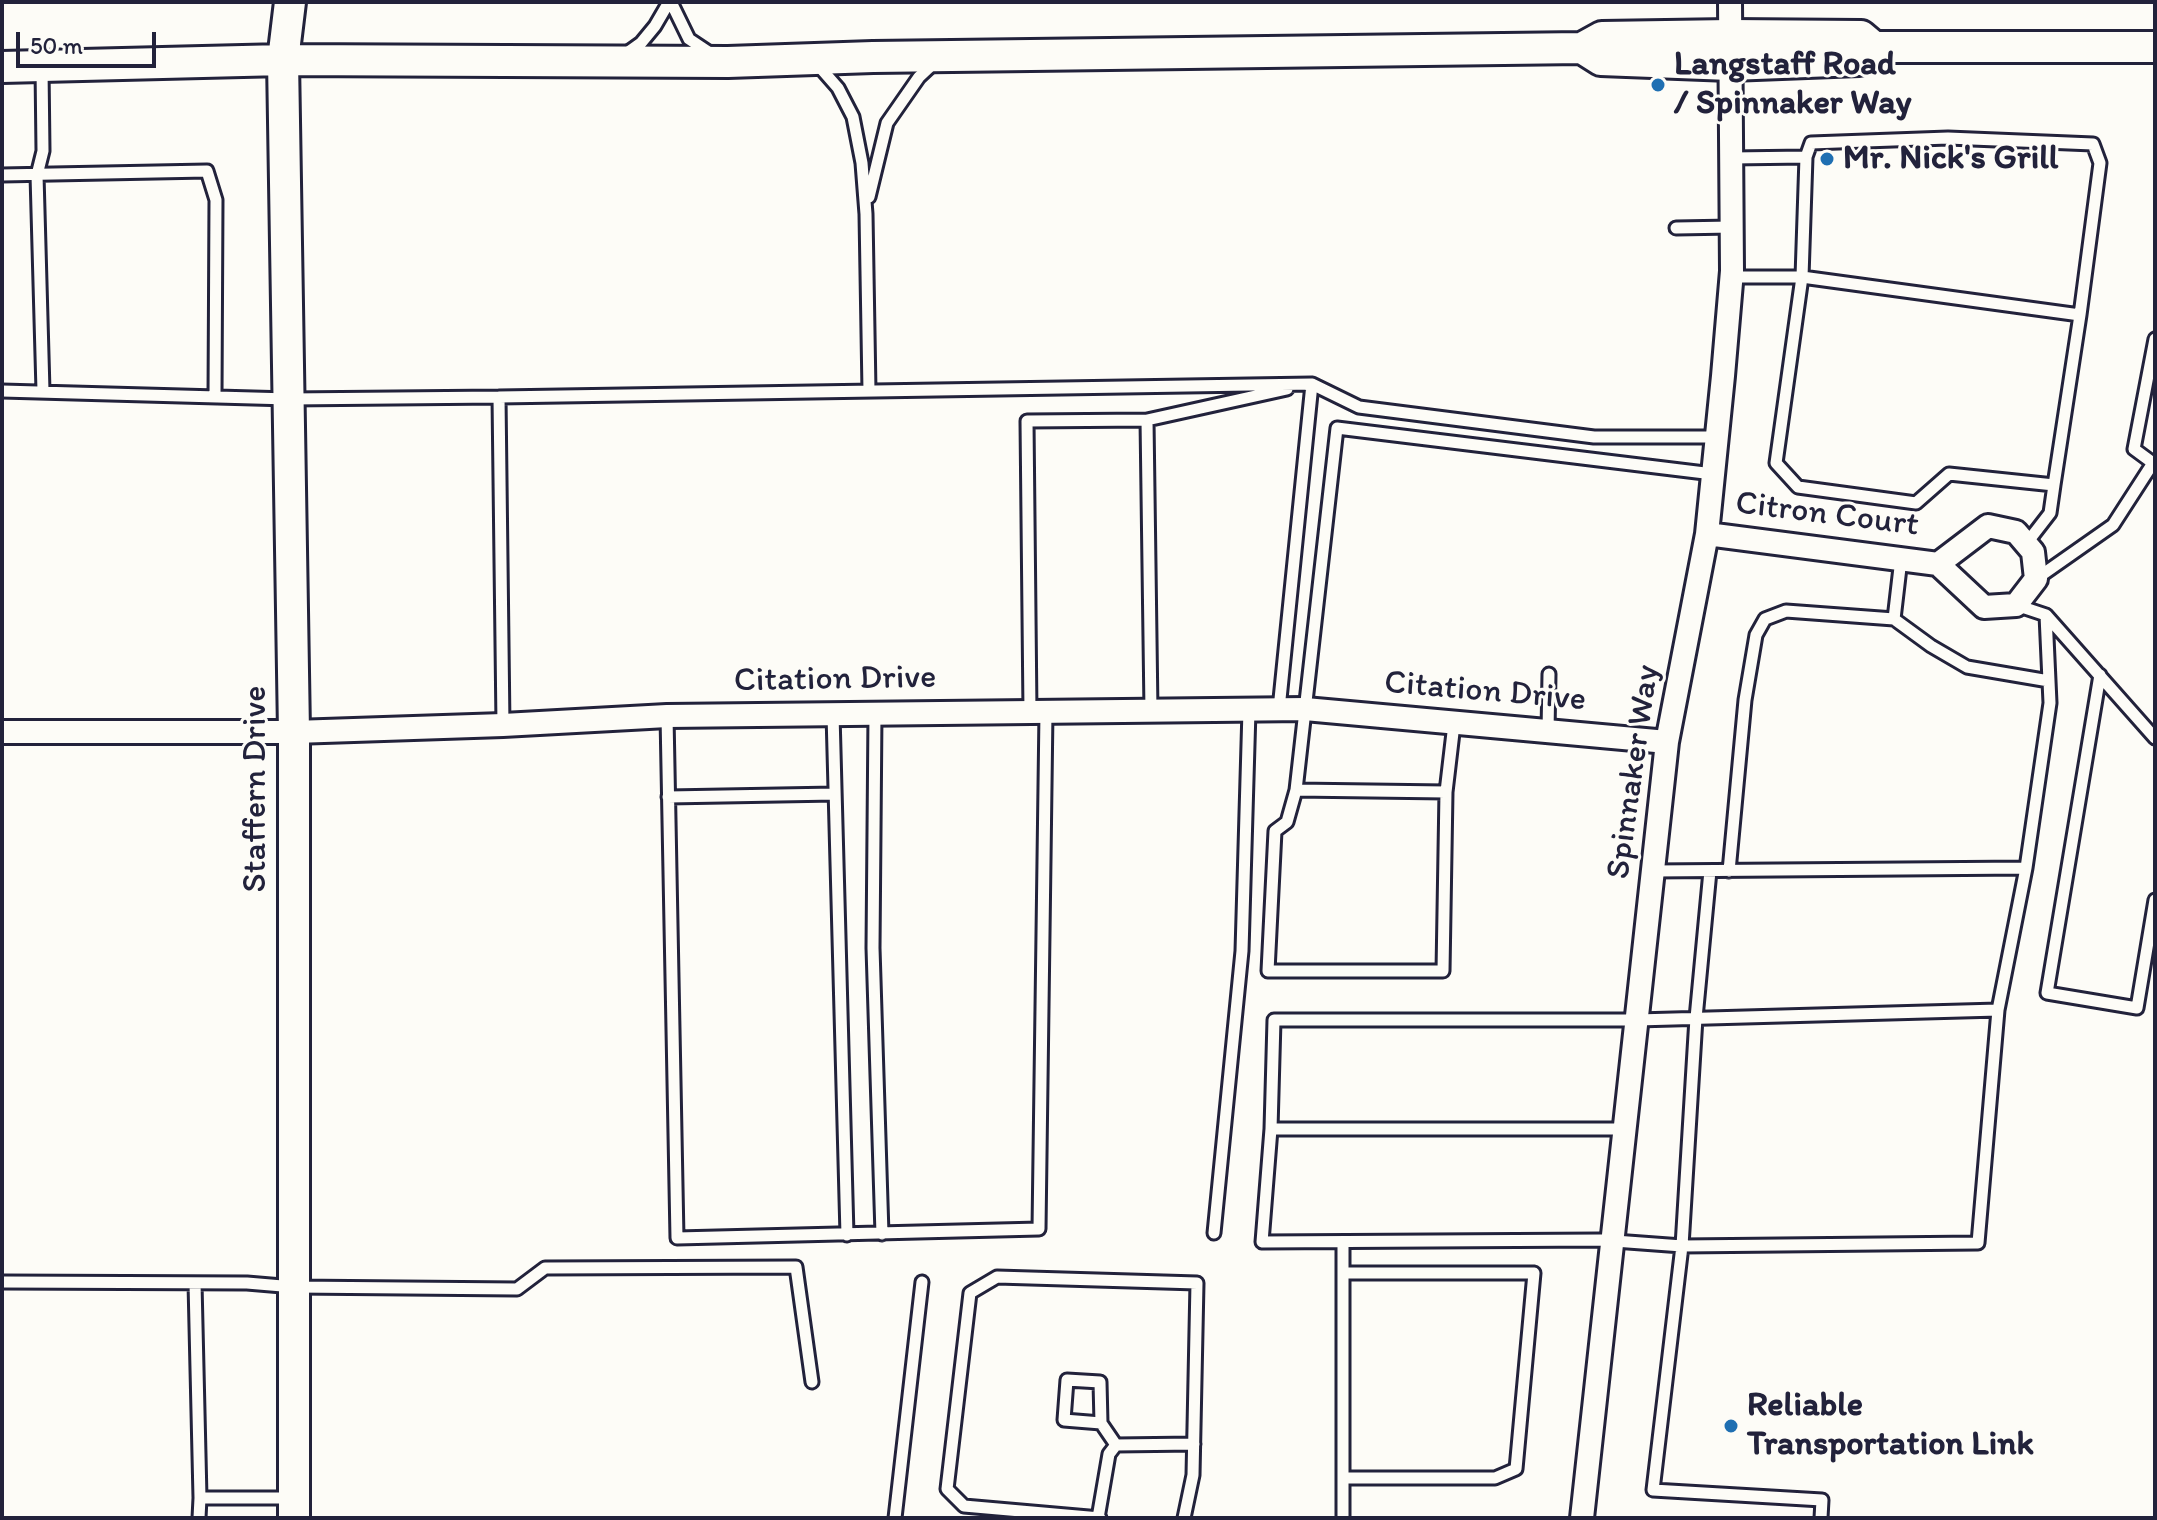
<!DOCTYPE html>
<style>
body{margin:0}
#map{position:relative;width:2157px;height:1520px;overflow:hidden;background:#fdfcf7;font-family:Itim,sans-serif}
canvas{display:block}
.frame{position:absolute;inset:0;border:4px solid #22223b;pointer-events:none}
.scale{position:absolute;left:16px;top:32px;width:140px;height:36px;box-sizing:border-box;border:4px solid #22223b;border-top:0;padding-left:10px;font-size:24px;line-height:28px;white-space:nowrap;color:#22223b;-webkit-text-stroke:6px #fdfcf7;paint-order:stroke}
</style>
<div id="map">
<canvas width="2157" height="1520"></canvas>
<div class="frame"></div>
<div class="scale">50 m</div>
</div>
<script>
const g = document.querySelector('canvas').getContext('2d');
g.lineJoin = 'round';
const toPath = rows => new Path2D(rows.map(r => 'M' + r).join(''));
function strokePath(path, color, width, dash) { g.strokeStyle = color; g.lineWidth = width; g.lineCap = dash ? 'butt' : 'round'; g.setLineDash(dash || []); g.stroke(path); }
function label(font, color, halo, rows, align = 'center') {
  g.font = font + ' Itim,sans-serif'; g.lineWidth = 6; g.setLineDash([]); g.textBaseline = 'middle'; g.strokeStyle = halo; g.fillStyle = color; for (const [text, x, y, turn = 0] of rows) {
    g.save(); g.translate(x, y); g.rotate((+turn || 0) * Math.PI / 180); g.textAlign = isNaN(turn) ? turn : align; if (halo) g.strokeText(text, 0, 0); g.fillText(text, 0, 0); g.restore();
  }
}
const lane = toPath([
 [671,2,689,39,710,53],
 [627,53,641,43,655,26,669,2],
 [817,64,838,88,853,117,862,163,866,214,869,391],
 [42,68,43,151,37,175,43,391],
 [1806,157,1811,143,1948,138,2093,144,2100,163,2080,315],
 [1731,158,1806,157,1802,277,1731,277],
 [2,175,207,171,216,200,215,396],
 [869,197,887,123,919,77,935,62],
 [1676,228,1732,227],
 [2,391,289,399,499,397,503,725],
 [499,397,1312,384,1359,407,1594,437,1717,437],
 [1147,420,1287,389],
 [2026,544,2050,513,2054,485,2080,315,1802,277,1776,463,1798,487,1916,503,1949,474,2054,485],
 [2036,579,2113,525,2153,463,2134,449,2155,339],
 [2016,605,2046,615,2155,738],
 [1894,619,1901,559],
 [2100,675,2047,993,2137,1008,2155,900],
 [1279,709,1312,384,1308,385],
 [1030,712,1027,421,1147,420,1151,711],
 [833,714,847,1235],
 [875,714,873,948,882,1234],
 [667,716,677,1238,1039,1229,1046,712],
 [1454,724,1446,792,1296,790,1337,428,1713,474],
 [1548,732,1549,674],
 [1296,790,1287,822,1275,831,1268,971,1443,971,1446,792],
 [668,797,835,794],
 [1653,871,2026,868,2050,703,2046,615],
 [1710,871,1696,1018,1682,1246,1653,1490,1822,1500,1821,1518],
 [1729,871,1745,700,1756,635,1765,619,1786,611,1894,619,1931,646,1967,667,2049,681],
 [1998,1010,1637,1020,1274,1020,1271,1129,1262,1242,1601,1240,1682,1246,1978,1243,1998,1010,2026,868],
 [1271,1129,1625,1129],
 [1214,1233,1242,951,1249,710],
 [2,1282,247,1283,294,1287,517,1289,545,1268,796,1267,812,1382],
 [195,1283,200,1498],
 [1101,1423,1100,1382,1067,1380,1064,1420,1101,1423,1116,1445],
 [1343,1478,1495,1478,1516,1469,1534,1273,1343,1273],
 [199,1518,200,1498,294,1498],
 [895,1518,922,1282],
 [1098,1518,1109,1454,1116,1445,1194,1444],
 [1100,1518,964,1506,947,1489,970,1293,997,1277,1197,1283,1193,1475,1184,1518],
 [1343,1518,1343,1242]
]);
const street = toPath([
 [1707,534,1938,564,1984,607,2016,605,2036,579,2033,552,2016,532,1988,526,1938,564],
 [2,732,294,732,503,725,667,716,1305,709,1667,742],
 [1582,1518,1667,742,1707,534,1723,376,1732,271,1730,2]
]);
const secondary = toPath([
 [290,2,283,60,294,732,294,1518],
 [1582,48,1601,60,1730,65,1859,60,1874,47],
 [2,67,283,60,728,62,873,57,1582,48,1602,37,1730,35,1861,36,1874,47,2155,47]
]);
const markers = [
 [1658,85,8,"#1f6fb2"],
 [1827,159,8,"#1f6fb2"],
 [1731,1426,8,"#1f6fb2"]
];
const poiNames = [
 ["Langstaff Road",1674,65],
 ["/ Spinnaker Way",1674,104],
 ["Mr. Nick's Grill",1843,159],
 ["Reliable",1747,1406],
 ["Transportation Link",1747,1445]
];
const streetNames = [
 ["Citron Court",1827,515,7],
 ["Citation Drive",835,680,-1],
 ["Citation Drive",1485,692,5],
 ["Spinnaker Way",1634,772,-82],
 ["Staffern Drive",256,789,-90]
];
strokePath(lane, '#22223b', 17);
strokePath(street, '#22223b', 28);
strokePath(secondary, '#22223b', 36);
strokePath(lane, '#fdfcf7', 11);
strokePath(street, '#fdfcf7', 22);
strokePath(secondary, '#fdfcf7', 30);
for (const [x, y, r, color] of markers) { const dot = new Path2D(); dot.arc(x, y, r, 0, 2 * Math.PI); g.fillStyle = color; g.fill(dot); strokePath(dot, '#fdfcf7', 3); }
label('bold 34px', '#22223b', '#fdfcf7', poiNames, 'left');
label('34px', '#22223b', '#fdfcf7', streetNames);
</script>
